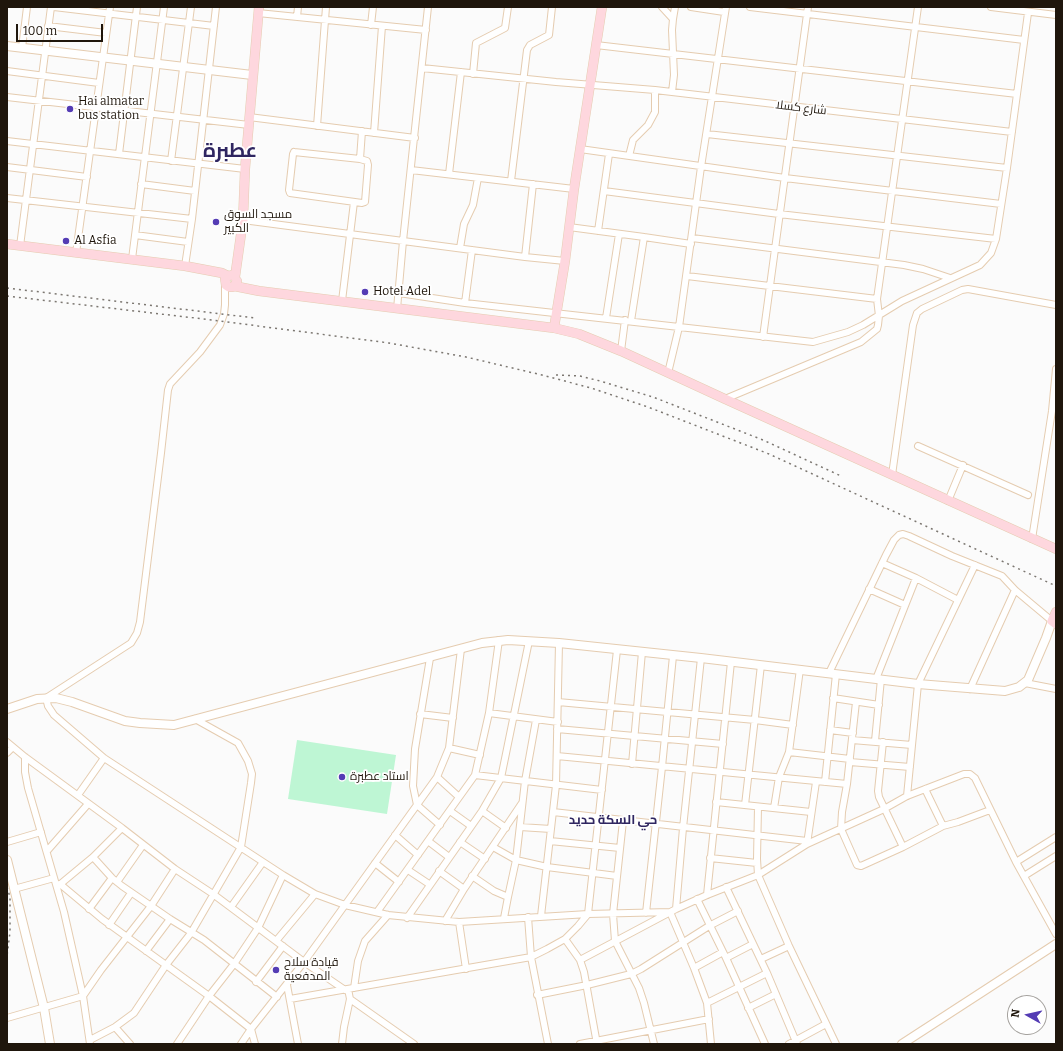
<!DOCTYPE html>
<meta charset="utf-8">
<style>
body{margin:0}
#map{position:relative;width:1063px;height:1051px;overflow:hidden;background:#fbfbfb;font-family:Bitter,serif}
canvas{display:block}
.frame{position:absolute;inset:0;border:8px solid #1f160c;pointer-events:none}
.north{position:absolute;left:1007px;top:995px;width:40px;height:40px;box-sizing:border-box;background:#fff;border:1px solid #a5a29e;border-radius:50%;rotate:278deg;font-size:11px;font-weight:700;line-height:16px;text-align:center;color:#1f160c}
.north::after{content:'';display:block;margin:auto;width:14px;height:18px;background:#543cb4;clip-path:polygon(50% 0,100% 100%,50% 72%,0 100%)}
.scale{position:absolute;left:16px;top:24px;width:87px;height:18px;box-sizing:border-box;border:2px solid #1f160c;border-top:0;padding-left:5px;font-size:12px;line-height:14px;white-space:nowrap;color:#1f160c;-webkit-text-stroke:3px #fff;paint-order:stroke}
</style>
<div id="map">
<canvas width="1063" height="1051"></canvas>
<div class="frame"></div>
<div class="north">N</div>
<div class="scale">100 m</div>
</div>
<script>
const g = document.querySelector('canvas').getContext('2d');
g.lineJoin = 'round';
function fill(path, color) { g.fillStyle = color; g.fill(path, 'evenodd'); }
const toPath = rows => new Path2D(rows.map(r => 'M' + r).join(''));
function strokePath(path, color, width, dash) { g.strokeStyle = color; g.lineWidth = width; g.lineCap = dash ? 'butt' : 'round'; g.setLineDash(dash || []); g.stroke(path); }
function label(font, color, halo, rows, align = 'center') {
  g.font = font + ' Bitter,Cairo,serif'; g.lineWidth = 3.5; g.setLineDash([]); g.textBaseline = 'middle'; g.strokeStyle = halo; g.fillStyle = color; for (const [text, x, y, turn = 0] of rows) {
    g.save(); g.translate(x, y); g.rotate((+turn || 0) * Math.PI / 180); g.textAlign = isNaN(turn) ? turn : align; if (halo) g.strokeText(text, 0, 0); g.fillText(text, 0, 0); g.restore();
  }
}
const green = toPath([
 [297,740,396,755,387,814,288,799]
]);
const minor = toPath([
 [54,7,214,26],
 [662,7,673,19,672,30,674,75,672,92],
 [691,7,724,12],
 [750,7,1024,40],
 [991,7,1056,15],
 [258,13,426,30],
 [297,17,298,7],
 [673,19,675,7],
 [371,25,373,7],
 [48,26,106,33],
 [596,45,1017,94],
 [22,48,27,7],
 [422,68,556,82,655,90,1012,132],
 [7,71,99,83],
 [473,74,476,43,505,28,508,7],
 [7,97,249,125],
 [249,117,415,138],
 [317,126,326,7],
 [374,133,382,26],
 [707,134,1007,168],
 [7,141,245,169],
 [580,149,785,178,1001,204],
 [294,152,360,159,367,161,368,165,365,202,362,203,290,193,289,190,293,154,294,152],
 [119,154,137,7],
 [629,156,633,140,648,125,655,112,655,90],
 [360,159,362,131],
 [171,161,191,7],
 [7,167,87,177],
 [411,170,574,189],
 [449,174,461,72],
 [511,181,527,50,530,45,549,35,552,7],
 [141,184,195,191],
 [604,191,779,214,996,239],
 [7,198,192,219],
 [243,220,525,257,565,261],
 [569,227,644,237,691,244],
 [598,231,609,154],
 [135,235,188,242],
 [692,238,904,265,923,269,950,278],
 [20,246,51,7],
 [460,248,464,224,473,205,478,178],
 [76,253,110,7],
 [525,257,533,184],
 [132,259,164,7],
 [185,266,192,219,216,7],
 [687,276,877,299],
 [225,283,225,305,224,314,220,325,200,352,170,384,168,390,161,453,140,622,137,633,131,643,46,698,48,706,54,715,104,758,283,875,315,894,345,905,388,915,459,922,588,914,670,912,694,968,707,1003,711,1044],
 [399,293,465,303,813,342,848,332,863,325,902,301,980,265,991,253,996,239,1007,168,1028,13],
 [342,301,354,202],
 [465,303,472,250],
 [397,309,403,241,428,7],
 [606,318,619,234],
 [631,321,644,237],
 [763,337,808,7],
 [621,351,625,320],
 [668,373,679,327,701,167,726,7],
 [725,399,861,342,877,329,878,325,879,316,877,299,918,7],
 [918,446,1028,495],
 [892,475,913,325,917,313,922,309,962,290,968,289,1056,305],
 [948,501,963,465],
 [1032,539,1052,411,1056,369],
 [882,563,916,578,958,600],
 [869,589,905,605],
 [430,658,415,749,413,786,417,805,440,825],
 [829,673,886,555,894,540,899,535,903,534,909,536,952,556,1002,576,1015,590,1052,621],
 [876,679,916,578],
 [1025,683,1056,689],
 [970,689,1015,590],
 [833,698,879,705],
 [558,702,755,720,793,725],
 [856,702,847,784,842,812,841,829,857,865,861,866,903,847,943,826,958,822,990,810],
 [489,713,558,722],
 [420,714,453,718],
 [557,729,723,744],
 [830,730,853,733],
 [852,740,912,745],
 [875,741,881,679],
 [7,742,25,757,122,828,175,869,213,894,304,962,345,990],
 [883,742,878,791,879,797,903,847],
 [449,748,480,755],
 [789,752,850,759],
 [7,753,13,747],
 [557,756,847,784],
 [25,757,25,772,28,788,64,912,83,996,90,1044],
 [850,762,910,767],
 [632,764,642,652],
 [475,775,602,790],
 [437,777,459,797],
 [825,782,836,674],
 [925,789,943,826],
 [78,795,104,758],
 [907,796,918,684,975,565],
 [716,802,811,812],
 [745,805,761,665],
 [758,807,757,859,758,875,789,946,836,1044],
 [774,808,779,777,789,752,800,669],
 [450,811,471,826],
 [482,811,506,828],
 [553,812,807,841],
 [623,821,613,914,615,941,639,988,644,1003,654,1044],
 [520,827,551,829],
 [395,835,418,855],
 [428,841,449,857],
 [550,841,620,848],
 [7,842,41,832],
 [460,842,485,859],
 [807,844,816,782],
 [493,847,516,860,547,867,617,876],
 [47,851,88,804],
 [93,857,112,878,122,886,170,919,204,940,277,997],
 [710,858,757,863],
 [1016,862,1056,837],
 [375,863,399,882],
 [408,870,429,884],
 [439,871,464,889],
 [472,876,494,891,508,897],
 [1024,876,1056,856],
 [117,882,143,845],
 [60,884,102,919,209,996,251,1029,255,1044],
 [58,886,93,857,122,828],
 [726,887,767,973,797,1044],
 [14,889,54,878],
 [707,895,731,662],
 [697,899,726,958,753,944],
 [231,907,263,862],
 [89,909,112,878],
 [676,909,683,828,701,658],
 [377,912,475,775,489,713,499,640],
 [646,913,662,767,673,656],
 [541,916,556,785,559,643],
 [528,917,531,957,548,1044],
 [407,918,482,811,501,778,529,641],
 [504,918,508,897,516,860,525,781,536,720],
 [445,921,464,889,522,803],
 [459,922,466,969],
 [109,925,131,893],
 [565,939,580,960,584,972,597,1044],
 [276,941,315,894],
 [146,951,170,919],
 [726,958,765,1044],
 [761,959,789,946],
 [580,960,676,909,707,895,758,875,807,844,884,809,907,796,964,774,970,774,975,778,1016,862,1056,934],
 [694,968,723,952],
 [256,982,283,946],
 [287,985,298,1044],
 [354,988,358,961,365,941,388,915],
 [537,995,587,985,631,974,641,969,709,926,738,911],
 [290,999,531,957,547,949,565,939,578,926,588,914,617,650],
 [350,999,414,1044],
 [707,1003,767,973],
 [748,1008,776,994],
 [7,1018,83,996,101,970,151,906,175,869],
 [115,1027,130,1044],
 [90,1040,115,1027,134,1013,166,965,191,933,241,847,251,783,252,774,248,761,238,743,195,719],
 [177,1044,209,996,234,964,258,928,283,875],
 [241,1044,251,1029,304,962,437,777,449,748,461,649],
 [342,1044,344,1027,350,999,348,989],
 [580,1044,709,1019],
 [789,1044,826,1024]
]);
const tertiary = toPath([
 [7,46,252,75],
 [7,709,37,699,56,698,72,702,125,721,140,723,174,725,482,643,508,640,559,643,701,658,918,684,1005,691,1019,687,1028,680,1046,638,1052,621],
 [7,860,44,1008,50,1044],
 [902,1044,1056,944]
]);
const secondary = toPath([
 [7,244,185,266,222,273,228,276],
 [232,275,228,276,225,278,226,285,229,287,233,287,235,285,237,281],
 [235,277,243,220,245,169,259,7],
 [234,286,259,291,554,328,579,334,621,351,725,399,1056,549],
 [554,328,565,261,574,189,602,7],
 [1056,612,1052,621,1056,624]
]);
const rail = toPath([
 [7,288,255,318],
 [7,296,212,320,389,343,466,357,542,375,591,388,648,407,769,454,1056,586],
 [556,375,580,376,600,381,653,397,763,440,841,476],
 [7,887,10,897,10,932,7,956]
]);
const markers = [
 [70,109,4,"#543cb4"],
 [216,222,4,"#543cb4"],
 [66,241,4,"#543cb4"],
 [365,292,4,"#543cb4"],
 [342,777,4,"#543cb4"],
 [276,970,4,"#543cb4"]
];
const poiNames = [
 ["Hai almatar",78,102],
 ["bus station",78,116],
 ["مسجد السوق",224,215],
 ["الكبير",224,229],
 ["Al Asfia",74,241],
 ["Hotel Adel",373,292],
 ["استاد عطبرة",350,777],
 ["قيادة سلاح",284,963],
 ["المدفعية",284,977]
];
const streetNames = [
 ["شارع كسلا",801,108,7]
];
const neighbourhoodNames = [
 ["حي السكة حديد",613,820]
];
const townNames = [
 ["عطبرة",230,151]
];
fill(green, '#bef6d4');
strokePath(minor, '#e5ccb0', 8);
strokePath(tertiary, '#e5ccb0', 10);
strokePath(secondary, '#e5ccb0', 10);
strokePath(minor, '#fff', 6);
strokePath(tertiary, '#fff', 8);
strokePath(secondary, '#fed7de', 9);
strokePath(rail, '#7c7771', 1.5, [2, 4]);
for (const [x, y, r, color] of markers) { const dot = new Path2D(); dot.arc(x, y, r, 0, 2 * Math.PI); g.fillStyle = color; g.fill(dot); strokePath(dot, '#fff', 1.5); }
label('12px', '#1f160c', '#fff', poiNames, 'left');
label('12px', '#1f160c', '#fff', streetNames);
label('bold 13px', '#2f2661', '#fff', neighbourhoodNames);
label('bold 20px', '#2f2661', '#fff', townNames);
</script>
